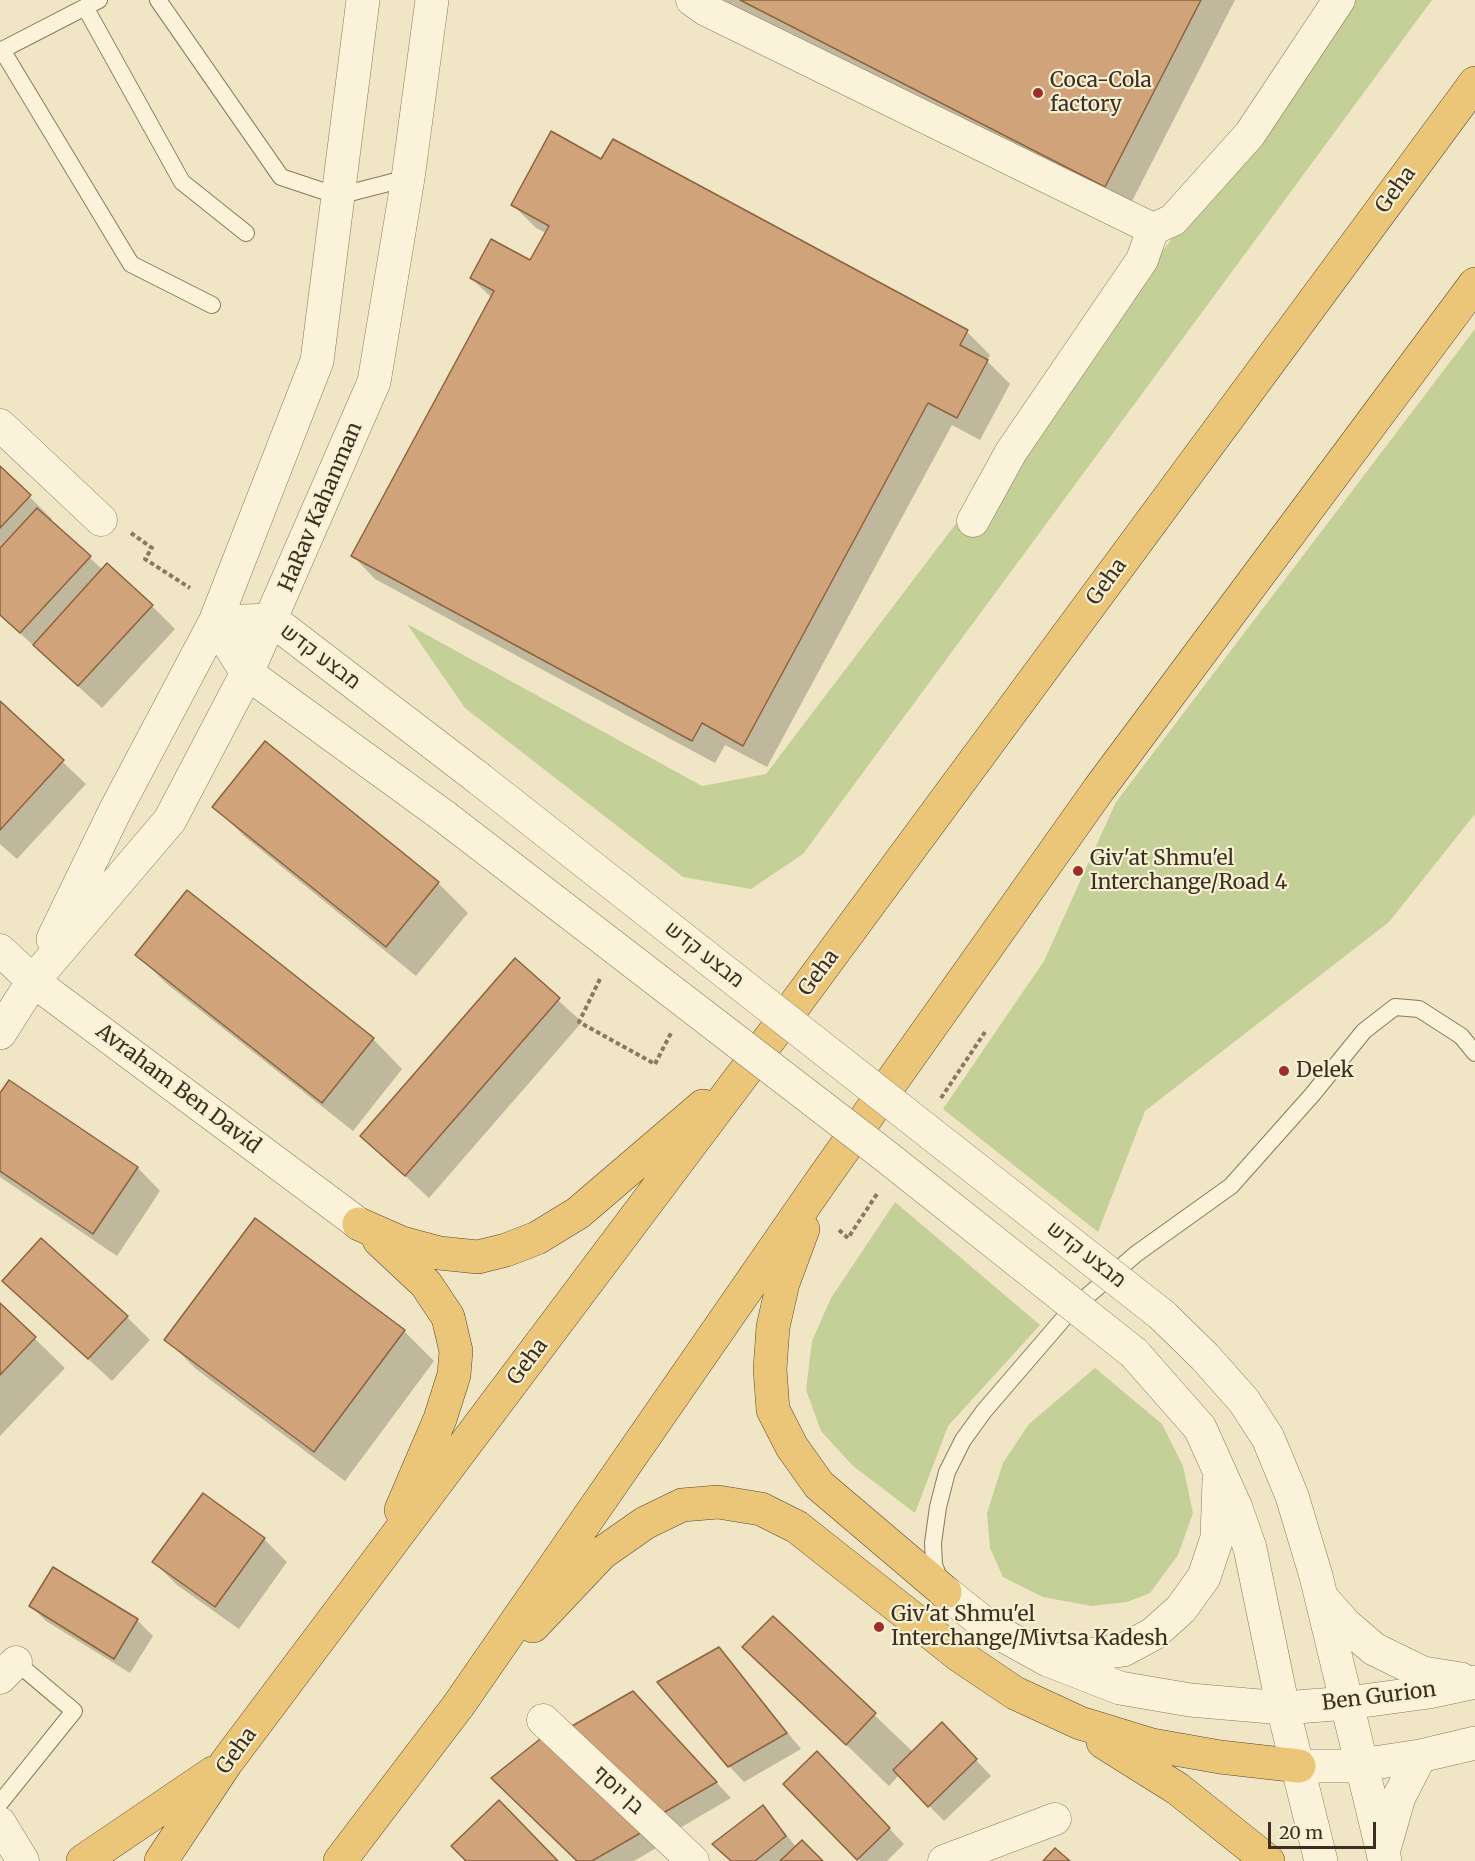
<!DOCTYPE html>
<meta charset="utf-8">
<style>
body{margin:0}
#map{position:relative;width:1475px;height:1861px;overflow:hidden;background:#f0e6c5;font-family:Merriweather,serif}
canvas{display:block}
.scale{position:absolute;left:1268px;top:1822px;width:108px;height:27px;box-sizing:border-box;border:3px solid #3c2f1f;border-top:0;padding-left:8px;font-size:18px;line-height:21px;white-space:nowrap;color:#3c2f1f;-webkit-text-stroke:4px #f7f0d5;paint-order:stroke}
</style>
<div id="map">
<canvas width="1475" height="1861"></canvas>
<div class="scale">20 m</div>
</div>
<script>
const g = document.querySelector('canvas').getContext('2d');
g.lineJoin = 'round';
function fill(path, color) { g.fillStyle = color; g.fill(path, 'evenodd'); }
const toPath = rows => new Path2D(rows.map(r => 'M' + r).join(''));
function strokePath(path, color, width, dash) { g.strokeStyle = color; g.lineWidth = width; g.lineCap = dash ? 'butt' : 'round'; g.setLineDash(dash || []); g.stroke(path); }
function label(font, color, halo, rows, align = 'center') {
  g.font = font + ' Merriweather,Heebo,serif'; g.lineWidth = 4.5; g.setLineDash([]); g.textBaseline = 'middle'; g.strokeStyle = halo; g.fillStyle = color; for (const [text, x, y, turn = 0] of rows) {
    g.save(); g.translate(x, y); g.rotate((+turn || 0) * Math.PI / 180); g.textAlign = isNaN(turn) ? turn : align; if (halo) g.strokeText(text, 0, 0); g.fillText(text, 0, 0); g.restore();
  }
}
const green = toPath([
 [1353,0,1432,0,803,854,751,889,683,877,465,708,407,624,702,786,766,774],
 [1475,329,1475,814,1389,922,1145,1111,1098,1232,943,1109,1044,961,1116,802],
 [895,1202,1040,1325,948,1426,915,1513,853,1466,821,1431,806,1390,812,1341,831,1298],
 [1095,1368,1162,1424,1183,1466,1193,1513,1178,1555,1150,1593,1127,1602,1091,1606,1043,1597,1003,1577,990,1548,987,1513,1003,1463,1029,1424]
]);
const shadow = toPath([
 [721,0,1235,0,1128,209],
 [613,141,967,332,990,355,987,361,1010,384,980,440,952,425,767,767,725,745,715,763,375,579,353,556,492,298,471,278,530,263,546,233,536,228,513,205,602,161],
 [0,468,52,519,50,521,103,570,152,606,175,629,102,708,0,615],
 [0,703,86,784,17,859,0,844],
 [214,806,438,883,468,913,416,976,244,836],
 [137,955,373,1039,402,1069,353,1131,167,984],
 [515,961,582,1022,429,1198,362,1136],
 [9,1082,138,1168,160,1191,117,1256,0,1177,0,1095],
 [255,1220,404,1331,434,1361,345,1481,196,1369,166,1339],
 [4,1281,127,1317,150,1340,112,1381],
 [0,1305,65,1368,0,1436],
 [203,1495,264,1539,287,1562,239,1629,177,1585,154,1562],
 [53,1569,137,1620,153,1636,130,1673,46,1621,31,1606],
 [773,1618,913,1752,957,1740,991,1776,944,1821,899,1775,889,1786,745,1647],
 [718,1648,801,1749,744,1782,729,1766],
 [648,1709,731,1798,673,1832,657,1816],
 [549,1734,658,1847,634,1861,579,1861],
 [832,1769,904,1844,887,1861,860,1861,785,1784],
 [763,1807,797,1848,821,1861,732,1861]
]);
const building = toPath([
 [740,0,1201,0,1105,187,740,0],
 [551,131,601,159,613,139,968,330,960,345,988,360,957,418,928,403,743,746,702,723,692,741,351,556,494,291,470,278,491,239,530,260,549,226,511,205,551,131],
 [0,466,31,495,0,528,0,466],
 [37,508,91,556,20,633,0,615,0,548,37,508],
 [107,563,153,605,78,686,33,645,107,563],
 [0,701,64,760,0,830,0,701],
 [265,741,439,882,386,947,212,807,265,741],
 [187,890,374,1038,322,1103,135,955,187,890],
 [515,958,560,998,405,1176,360,1136,515,958],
 [9,1080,138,1167,93,1234,0,1171,0,1093,9,1080],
 [255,1218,405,1330,314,1452,164,1340,255,1218],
 [41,1238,128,1316,88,1359,2,1281,41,1238],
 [0,1303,36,1337,0,1375,0,1303],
 [203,1493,265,1538,215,1607,152,1562,203,1493],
 [53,1567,138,1619,114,1659,29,1606,53,1567],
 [773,1616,876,1713,846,1745,742,1647,773,1616],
 [719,1647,787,1733,728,1767,657,1682,719,1647],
 [633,1691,717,1782,656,1817,572,1726,633,1691],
 [942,1722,977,1759,928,1807,893,1770,942,1722],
 [549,1732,644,1831,592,1861,577,1861,491,1778,549,1732],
 [817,1751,890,1828,857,1860,783,1784,817,1751],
 [499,1800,558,1861,466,1861,451,1846,499,1800],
 [763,1805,786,1836,755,1861,731,1861,712,1844,763,1805],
 [802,1840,823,1861,780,1861,802,1840],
 [1055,1848,1070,1861,1043,1861,1055,1848]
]);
const path = toPath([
 [131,533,152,548,145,559,190,588],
 [600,979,579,1022,655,1064],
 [941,1098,985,1032],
 [839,1230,848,1238,877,1194]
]);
const service = toPath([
 [99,0,2,50,131,264,212,305],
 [158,0,281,177,338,196,408,178],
 [85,7,182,182,246,233],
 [941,1582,934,1565,933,1543,938,1507,947,1472,963,1440,984,1411,1070,1311,1136,1254,1231,1186,1312,1095,1364,1031,1395,1007,1419,1009,1461,1036,1475,1053],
 [0,1803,74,1711,16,1662]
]);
const minor = toPath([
 [692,0,706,10,1153,229,1173,220,1250,134,1339,0],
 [0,425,101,520],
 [973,521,1011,452,1142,260,1153,229],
 [0,950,33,981,359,1224],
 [0,1678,16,1662],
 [543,1720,693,1861],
 [0,1823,23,1861],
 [944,1861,1055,1819]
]);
const tertiary = toPath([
 [215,622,272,620,477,777],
 [215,622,247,673,445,817],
 [53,939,115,811,215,622,317,361,363,0],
 [0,1033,33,981,170,820,247,673,374,382,408,178,432,0],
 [1162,1315,1205,1357,1244,1401,1268,1438,1292,1496,1316,1576,1385,1861],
 [1134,1353,1200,1428,1236,1508,1250,1548,1283,1708,1321,1861],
 [945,1592,990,1628,1048,1660,1120,1688,1190,1700,1283,1708,1348,1703,1429,1692,1475,1682],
 [1321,1597,1346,1625,1374,1649,1423,1673,1461,1679],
 [1052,1660,1123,1650,1153,1634,1181,1609,1204,1577,1217,1538,1219,1481],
 [1299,1766,1354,1766,1420,1756,1475,1743],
 [1384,1849,1399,1797,1420,1756]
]);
const trunk = toPath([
 [359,1224,402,1243,439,1253,478,1257,506,1250,537,1238,578,1213,703,1106],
 [803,1229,783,1283,773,1327,770,1369,773,1410,792,1447,819,1485,945,1592],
 [379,1240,426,1284,448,1317,456,1351,454,1375,440,1419,401,1510],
 [533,1626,602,1553,645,1523,682,1505,718,1502,761,1509,797,1527,960,1656,1015,1693,1080,1723,1152,1745,1220,1757,1299,1766],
 [1103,1742,1178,1789,1268,1861],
 [83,1861,213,1773],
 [161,1861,226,1763,771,1037,1475,83],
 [340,1861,458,1706,822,1180,1099,789,1475,284]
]);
const pathBridge = toPath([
 [655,1064,671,1033]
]);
const tertiaryBridge = toPath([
 [477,777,1162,1315],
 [445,817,883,1154,1134,1353]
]);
const markers = [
 [1038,93,6,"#9e2f28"],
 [1078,871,6,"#9e2f28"],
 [1284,1071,6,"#9e2f28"],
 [879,1627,6,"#9e2f28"]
];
const poiNames = [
 ["Coca-Cola",1050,81],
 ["factory",1050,105],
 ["Giv'at Shmu'el",1090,859],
 ["Interchange/Road 4",1090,883],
 ["Delek",1296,1071],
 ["Giv'at Shmu'el",891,1615],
 ["Interchange/Mivtsa Kadesh",891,1639]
];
const streetNames = [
 ["Geha",1396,190,-54],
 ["HaRav Kahanman",321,507,-67],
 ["Geha",1107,582,-54],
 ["מבצע קדש",320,657,37],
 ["מבצע קדש",704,955,38],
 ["Geha",819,973,-53],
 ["Avraham Ben David",178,1089,37],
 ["מבצע קדש",1086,1255,38],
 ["Geha",528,1362,-53],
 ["Ben Gurion",1379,1697,-7],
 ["Geha",237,1751,-54],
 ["בן יוסף",618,1790,43]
];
fill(green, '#c5cf98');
fill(shadow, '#0003');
fill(building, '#d0a37a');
strokePath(building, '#8c633f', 1.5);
strokePath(service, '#8c785a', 18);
strokePath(minor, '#8c785a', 33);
strokePath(tertiary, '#8c785a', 34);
strokePath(trunk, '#5a462e', 34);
strokePath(path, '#8c785a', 4, [4.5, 3]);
strokePath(service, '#faf3d9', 16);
strokePath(minor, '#faf3d9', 32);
strokePath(tertiary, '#faf3d9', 33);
strokePath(trunk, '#ebc678', 33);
strokePath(tertiaryBridge, '#8c785a', 34, []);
strokePath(pathBridge, '#8c785a', 4, [4.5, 3]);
strokePath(tertiaryBridge, '#faf3d9', 33);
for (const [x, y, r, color] of markers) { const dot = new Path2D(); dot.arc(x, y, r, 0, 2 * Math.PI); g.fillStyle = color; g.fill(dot); strokePath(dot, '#f7f0d5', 2); }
label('21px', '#3c2f1f', '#f7f0d5', poiNames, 'left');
label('21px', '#3c2f1f', '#f7f0d5', streetNames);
</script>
